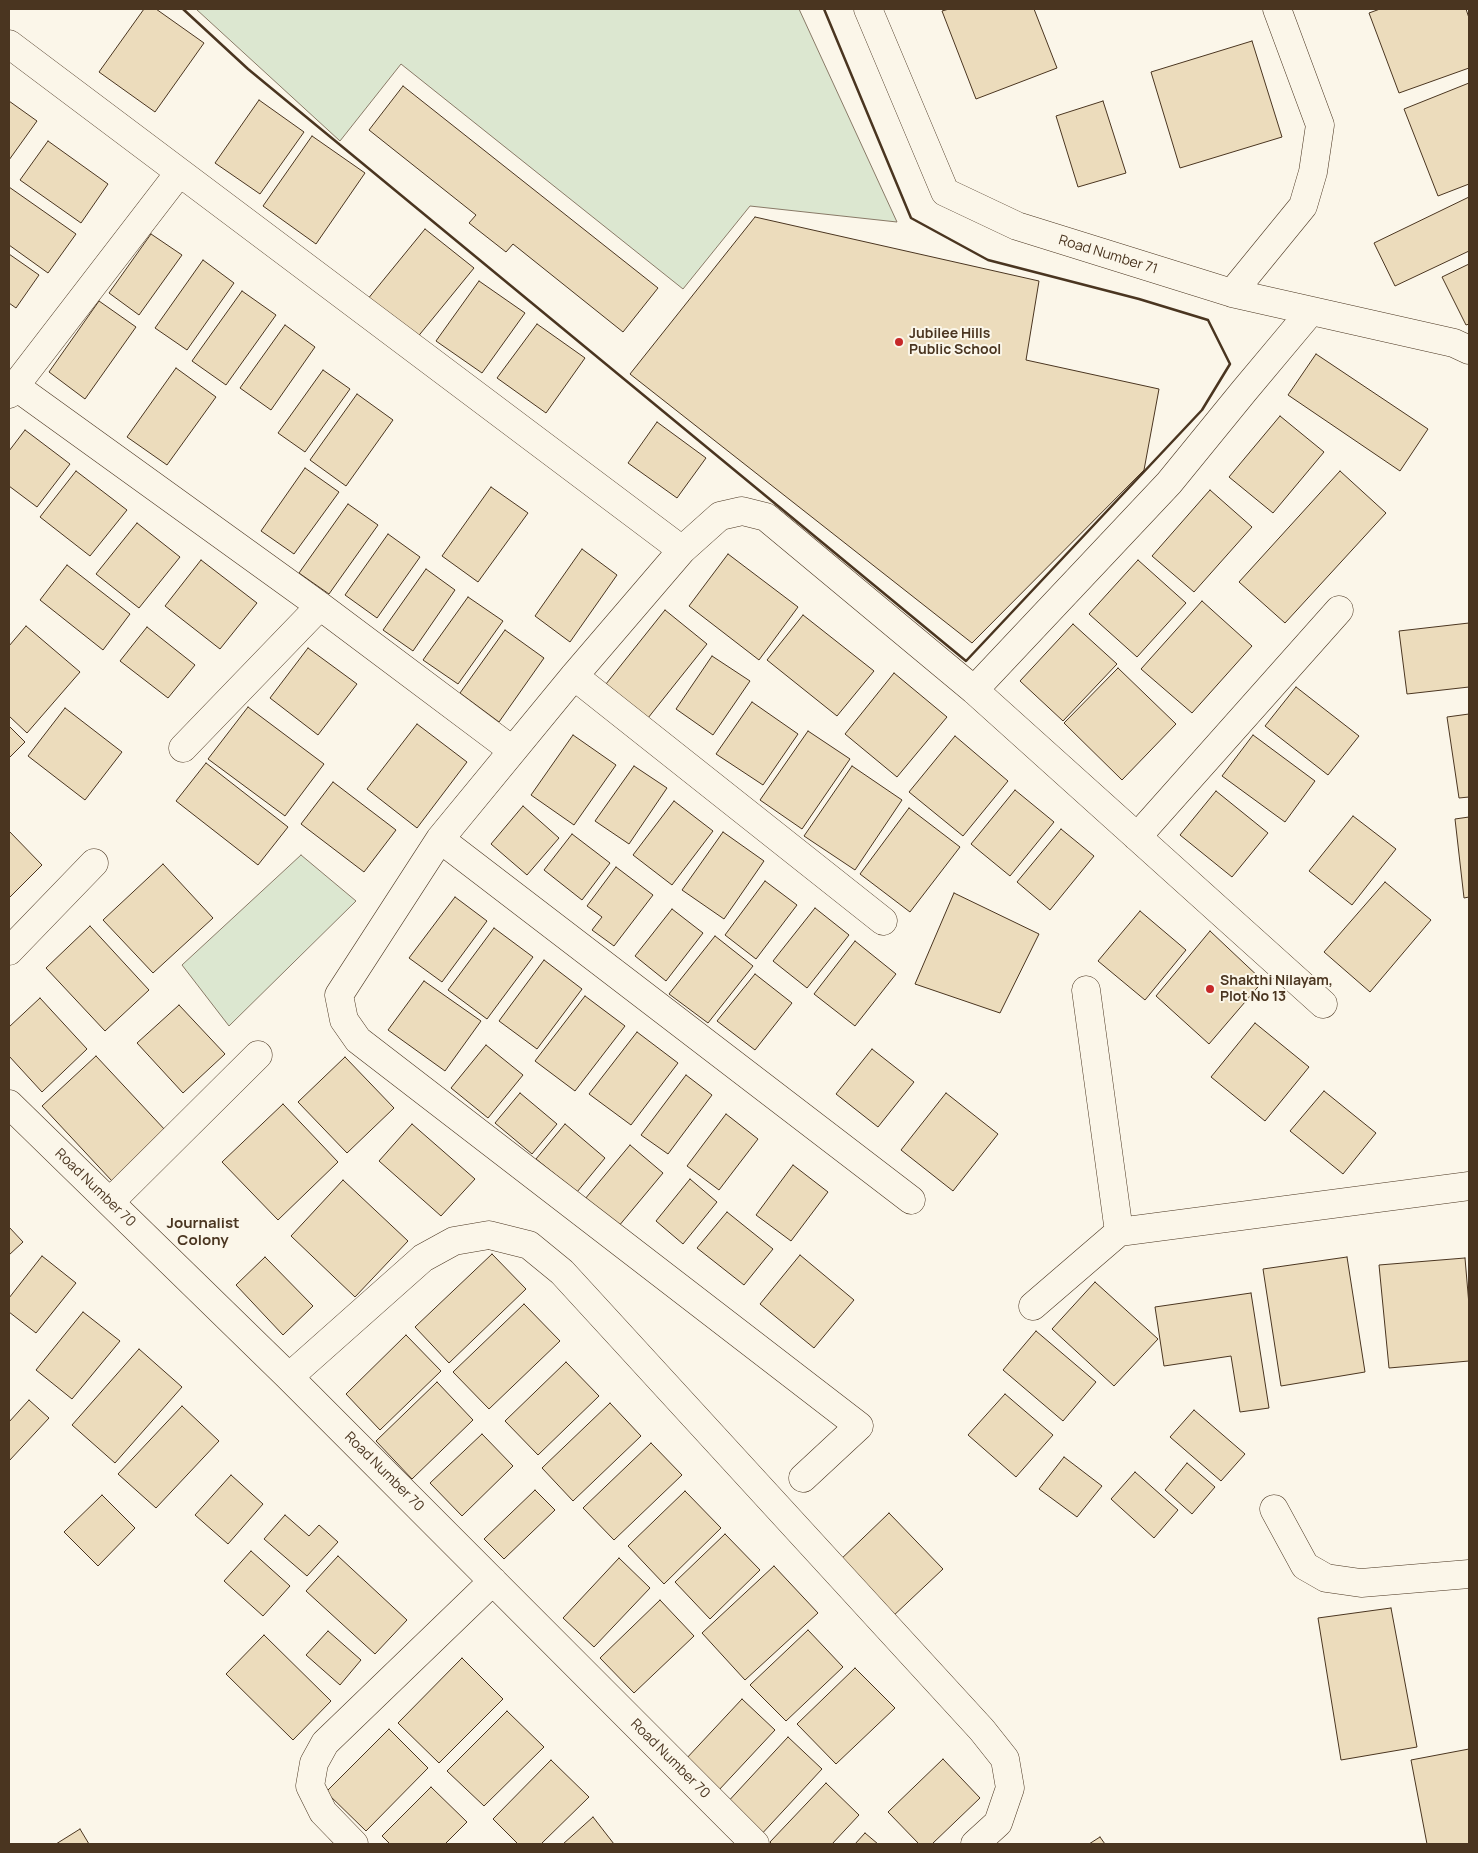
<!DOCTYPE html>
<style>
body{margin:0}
#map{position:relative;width:1478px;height:1853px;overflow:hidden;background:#fbf6e9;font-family:Manrope,sans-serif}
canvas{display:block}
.frame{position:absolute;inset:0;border:10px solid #4a3520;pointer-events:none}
</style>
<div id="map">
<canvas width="1478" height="1853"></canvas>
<div class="frame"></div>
</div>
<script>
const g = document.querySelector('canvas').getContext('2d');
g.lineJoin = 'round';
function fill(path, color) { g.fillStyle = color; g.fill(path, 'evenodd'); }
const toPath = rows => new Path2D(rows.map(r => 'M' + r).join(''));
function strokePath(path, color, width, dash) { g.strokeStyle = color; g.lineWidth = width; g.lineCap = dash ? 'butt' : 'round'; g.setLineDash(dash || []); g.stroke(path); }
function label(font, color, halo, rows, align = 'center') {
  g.font = font + ' Manrope,sans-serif'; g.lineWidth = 4; g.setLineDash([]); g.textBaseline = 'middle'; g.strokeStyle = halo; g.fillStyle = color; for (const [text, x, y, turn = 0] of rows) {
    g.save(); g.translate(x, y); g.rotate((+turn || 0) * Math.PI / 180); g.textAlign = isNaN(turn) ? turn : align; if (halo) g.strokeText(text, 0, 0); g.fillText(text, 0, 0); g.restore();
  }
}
const green = toPath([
 [196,9,799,9,897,222,750,206,683,289,401,64,340,141,196,9],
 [301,855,356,901,229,1026,182,965,301,855]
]);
const building = toPath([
 [144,9,156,9,204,43,155,112,99,72,144,9],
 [949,9,1034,9,1057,68,976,99,942,11,949,9],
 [1380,9,1466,9,1469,18,1469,68,1399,93,1369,13,1380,9],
 [1252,41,1282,137,1180,168,1151,72,1252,41],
 [1469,83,1469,184,1438,196,1404,109,1469,83],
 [403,86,658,288,623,332,513,244,506,252,469,223,476,215,369,130,403,86],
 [259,100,304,132,260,194,215,163,259,100],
 [9,101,37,121,9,160,9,101],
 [1103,101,1126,173,1078,187,1056,116,1103,101],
 [312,136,365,173,316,244,263,206,312,136],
 [48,141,108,184,81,223,20,180,48,141],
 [9,187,76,234,48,273,9,245,9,187],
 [1469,197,1469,251,1395,286,1374,243,1469,197],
 [755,217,1039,281,1026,360,1159,389,1144,470,972,643,630,374,755,217],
 [425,229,474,268,416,339,367,300,425,229],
 [151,234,182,255,139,315,109,293,151,234],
 [9,254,39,275,16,308,9,303,9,254],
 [203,260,234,283,187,350,155,328,203,260],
 [1469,264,1469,324,1466,325,1442,277,1469,264],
 [479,281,525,313,482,373,436,341,479,281],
 [242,291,276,315,226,385,192,361,242,291],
 [99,301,136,327,85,399,49,372,99,301],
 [537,324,585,358,546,413,497,378,537,324],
 [285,325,315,347,271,410,240,388,285,325],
 [1316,354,1428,429,1400,471,1288,395,1316,354],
 [176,368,216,397,167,465,127,437,176,368],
 [323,370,350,389,305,452,278,433,323,370],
 [357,394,393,420,346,486,310,460,357,394],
 [1280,416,1324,452,1273,513,1229,477,1280,416],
 [657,422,706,458,677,498,628,463,657,422],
 [25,430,70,464,37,507,9,486,9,451,25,430],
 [305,468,339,492,294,554,261,531,305,468],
 [76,471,127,510,90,556,40,517,76,471],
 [1340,471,1386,513,1285,623,1239,582,1340,471],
 [491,487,528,513,478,582,442,556,491,487],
 [1210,490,1252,527,1194,592,1152,556,1210,490],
 [348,504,378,525,329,594,299,573,348,504],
 [137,523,180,557,139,608,96,574,137,523],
 [388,534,420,557,377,618,345,595,388,534],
 [582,549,617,575,570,642,535,616,582,549],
 [728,554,798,607,759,660,689,606,728,554],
 [201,560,257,603,220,649,165,606,201,560],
 [1138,560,1186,603,1137,657,1089,614,1138,560],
 [67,565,130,614,103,650,40,600,67,565],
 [426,569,455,590,413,651,383,630,426,569],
 [468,597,503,621,458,684,423,660,468,597],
 [1202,601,1252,646,1192,713,1141,669,1202,601],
 [665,610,707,644,648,718,606,684,665,610],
 [803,615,874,671,837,716,767,660,803,615],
 [1469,623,1469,687,1407,694,1399,631,1469,623],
 [1073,624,1117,664,1063,721,1020,681,1073,624],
 [26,626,80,672,27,733,9,716,9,646,26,626],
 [147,627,195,665,168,698,120,661,147,627],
 [505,630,544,658,499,722,460,693,505,630],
 [308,648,357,684,318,735,270,698,308,648],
 [712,656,750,681,713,735,676,709,712,656],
 [1118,668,1176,724,1122,780,1064,723,1118,668],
 [894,673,947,717,897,777,845,734,894,673],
 [1296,687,1359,736,1328,775,1265,726,1296,687],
 [752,702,798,734,763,785,716,754,752,702],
 [248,707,324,764,285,816,208,759,248,707],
 [65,708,122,752,85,800,28,756,65,708],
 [1469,714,1469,797,1459,798,1447,717,1469,714],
 [417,724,467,762,417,828,367,789,417,724],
 [9,726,25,742,9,758,9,726],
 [808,731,850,759,802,829,760,800,808,731],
 [573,735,616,765,574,825,531,795,573,735],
 [1253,735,1315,781,1285,822,1222,776,1253,735],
 [955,736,1008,781,963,836,909,792,955,736],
 [206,763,288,827,258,865,176,801,206,763],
 [634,766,667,788,629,844,595,821,634,766],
 [852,766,902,800,855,870,804,836,852,766],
 [333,782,396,830,364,872,301,824,333,782],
 [1015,790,1054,822,1010,876,971,844,1015,790],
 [1216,791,1268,833,1232,877,1180,835,1216,791],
 [674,801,713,831,672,885,633,855,674,801],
 [523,806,559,838,527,875,491,844,523,806],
 [909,808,960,847,910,912,860,874,909,808],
 [1353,816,1396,849,1352,905,1309,871,1353,816],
 [1469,817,1469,897,1464,898,1455,819,1469,817],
 [1061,829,1094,856,1050,910,1017,882,1061,829],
 [9,831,42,865,9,898,9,831],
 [723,832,764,861,724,919,682,890,723,832],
 [572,834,610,863,582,900,544,870,572,834],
 [163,864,213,918,153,973,103,920,163,864],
 [616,867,653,895,614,946,592,930,602,917,587,906,616,867],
 [765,881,797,905,756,959,725,935,765,881],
 [1385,882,1431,920,1370,992,1324,952,1385,882],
 [954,893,1039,934,1000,1013,915,984,954,893],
 [455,897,487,921,442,982,409,958,455,897],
 [815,908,849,935,807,988,773,961,815,908],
 [672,909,703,933,666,981,635,956,672,909],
 [1140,911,1186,950,1145,1000,1098,961,1140,911],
 [90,926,149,990,105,1031,46,968,90,926],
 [494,928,533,957,487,1019,448,990,494,928],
 [1210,931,1263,981,1209,1044,1156,996,1210,931],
 [715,936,753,966,708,1023,669,994,715,936],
 [855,941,896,974,855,1026,814,994,855,941],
 [544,960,582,989,537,1049,499,1021,544,960],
 [755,974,792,1003,755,1050,717,1021,755,974],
 [424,981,481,1021,445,1071,388,1030,424,981],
 [585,996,625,1026,575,1091,535,1061,585,996],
 [40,998,87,1049,42,1092,9,1056,9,1027,40,998],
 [179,1005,225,1054,183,1093,137,1043,179,1005],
 [1255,1023,1309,1067,1265,1121,1211,1077,1255,1023],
 [637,1032,678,1063,631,1125,589,1094,637,1032],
 [486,1045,523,1075,488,1118,451,1088,486,1045],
 [872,1049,914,1082,878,1127,836,1094,872,1049],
 [96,1056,166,1131,112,1181,42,1106,96,1056],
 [345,1057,394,1108,347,1153,298,1102,345,1057],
 [686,1075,712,1095,668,1154,641,1135,686,1075],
 [1324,1091,1376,1133,1343,1174,1290,1131,1324,1091],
 [520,1093,557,1124,532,1154,495,1123,520,1093],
 [946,1093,998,1134,953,1191,901,1150,946,1093],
 [283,1104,338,1162,278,1220,222,1162,283,1104],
 [726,1114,758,1139,719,1190,687,1166,726,1114],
 [412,1124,475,1179,441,1216,379,1161,412,1124],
 [565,1124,605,1158,577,1192,536,1159,565,1124],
 [630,1145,663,1173,618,1227,585,1199,630,1145],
 [793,1165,828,1192,791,1241,756,1215,793,1165],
 [690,1179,717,1202,683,1244,656,1221,690,1179],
 [343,1180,408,1241,355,1297,291,1236,343,1180],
 [727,1212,773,1249,744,1285,697,1248,727,1212],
 [9,1227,23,1242,9,1255,9,1227],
 [492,1254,526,1289,449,1363,415,1327,492,1254],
 [800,1255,854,1300,814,1348,760,1304,800,1255],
 [42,1256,76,1283,36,1333,9,1312,9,1298,42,1256],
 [265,1257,313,1306,283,1335,236,1285,265,1257],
 [1347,1257,1365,1372,1281,1386,1263,1269,1347,1257],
 [1465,1258,1469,1305,1469,1361,1389,1368,1379,1265,1465,1258],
 [1095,1282,1158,1339,1114,1386,1052,1329,1095,1282],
 [1251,1293,1269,1408,1240,1412,1231,1356,1164,1366,1155,1307,1251,1293],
 [524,1304,560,1341,489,1409,453,1372,524,1304],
 [83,1312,120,1341,72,1399,36,1370,83,1312],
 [1036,1331,1096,1382,1063,1421,1003,1370,1036,1331],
 [406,1335,441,1371,380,1430,346,1394,406,1335],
 [139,1349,182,1387,115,1463,72,1425,139,1349],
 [566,1362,599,1396,538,1455,505,1421,566,1362],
 [437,1382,473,1420,412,1479,376,1441,437,1382],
 [1005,1394,1053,1435,1016,1477,968,1435,1005,1394],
 [29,1400,49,1418,9,1461,9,1422,29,1400],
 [610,1403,641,1436,573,1501,542,1468,610,1403],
 [182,1406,219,1441,156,1508,118,1474,182,1406],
 [1194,1410,1245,1454,1221,1481,1170,1437,1194,1410],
 [482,1434,513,1466,462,1516,430,1483,482,1434],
 [651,1443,682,1475,614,1540,583,1508,651,1443],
 [1064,1457,1102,1486,1077,1517,1039,1489,1064,1457],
 [1187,1463,1215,1487,1192,1514,1165,1490,1187,1463],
 [1135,1472,1178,1510,1154,1538,1111,1499,1135,1472],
 [231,1475,263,1504,228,1544,195,1515,231,1475],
 [535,1490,555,1510,504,1559,484,1539,535,1490],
 [685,1491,721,1528,664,1584,628,1546,685,1491],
 [102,1495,135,1528,98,1566,64,1532,102,1495],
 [889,1513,943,1569,891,1618,837,1563,889,1513],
 [285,1515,309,1536,319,1525,338,1542,307,1576,264,1539,285,1515],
 [725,1534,760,1570,710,1619,675,1582,725,1534],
 [251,1551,290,1586,263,1616,224,1581,251,1551],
 [338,1556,407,1620,375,1654,306,1591,338,1556],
 [619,1558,650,1588,594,1647,563,1618,619,1558],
 [774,1566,818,1613,745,1680,702,1633,774,1566],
 [660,1600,694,1636,634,1693,600,1658,660,1600],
 [1391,1608,1417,1747,1341,1760,1318,1618,1391,1608],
 [808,1630,843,1667,786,1721,750,1685,808,1630],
 [328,1631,361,1660,340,1685,306,1655,328,1631],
 [264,1635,331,1701,293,1740,226,1674,264,1635],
 [462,1658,503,1699,439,1763,398,1723,462,1658],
 [855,1668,895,1708,836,1764,797,1724,855,1668],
 [742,1699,775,1730,718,1791,685,1760,742,1699],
 [507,1711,544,1747,484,1806,447,1771,507,1711],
 [389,1729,428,1768,366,1831,326,1792,389,1729],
 [788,1737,822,1769,758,1838,724,1806,788,1737],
 [1469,1749,1469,1844,1427,1844,1411,1760,1469,1749],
 [943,1759,980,1798,932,1844,919,1844,888,1812,943,1759],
 [551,1760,589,1797,541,1844,518,1844,493,1819,551,1760],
 [826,1783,859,1815,832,1844,772,1844,770,1842,826,1783],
 [431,1787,467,1822,445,1844,390,1844,382,1836,431,1787],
 [593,1817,614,1844,563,1844,593,1817],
 [80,1829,89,1844,56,1844,80,1829],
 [865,1833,878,1844,855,1844,865,1833],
 [1100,1837,1105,1844,1089,1844,1100,1837]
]);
const minor = toPath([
 [868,9,945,192,1017,226,1232,293,1454,343,1469,350],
 [9,44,682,550,720,516,742,511,766,517,974,690,1323,1004],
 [1232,293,1303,206,1313,172,1320,125,1277,9],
 [15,386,320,606,512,750],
 [9,394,179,173],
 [682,550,574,676,440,839,339,995,344,1020,358,1040,859,1426,803,1478],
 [574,676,883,921],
 [974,690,1169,483,1244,391,1311,311],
 [183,748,320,606],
 [1137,837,1339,610],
 [440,839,911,1200],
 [9,951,94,863],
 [1086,990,1119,1232,1469,1186],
 [9,1104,289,1377,755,1844],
 [110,1202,258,1055],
 [1033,1306,1119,1232],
 [289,1377,423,1258,454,1241,489,1235,529,1245,562,1272,982,1730,1005,1759,1010,1788,998,1823,975,1844],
 [1274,1509,1305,1566,1326,1578,1361,1583,1469,1574],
 [354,1844,323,1812,310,1786,314,1763,325,1743,493,1581]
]);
const wall = toPath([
 [183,9,248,69,966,661,1202,410,1230,364,1208,320,1139,299,988,260,911,218,824,9]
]);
const markers = [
 [899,342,5,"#c62828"],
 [1210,989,5,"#c62828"]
];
const streetNames = [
 ["Road Number 71",1108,255,17],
 ["Road Number 70",95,1188,44],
 ["Road Number 70",384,1472,45],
 ["Road Number 70",670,1759,45]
];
const poiNames = [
 ["Jubilee Hills",909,334],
 ["Public School",909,350],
 ["Shakthi Nilayam,",1220,981],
 ["Plot No 13",1220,997]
];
const neighbourhoodNames = [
 ["Journalist",203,1224],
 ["Colony",203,1241]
];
fill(green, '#dce7d0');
strokePath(green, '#887966', 1);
fill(building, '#ecdcbc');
strokePath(building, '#4a3520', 1);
strokePath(minor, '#4a3520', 29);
strokePath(minor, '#fbf6e9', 28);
strokePath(wall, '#4a3520', 2.5);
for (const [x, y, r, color] of markers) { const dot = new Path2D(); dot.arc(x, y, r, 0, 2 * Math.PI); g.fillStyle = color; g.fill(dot); strokePath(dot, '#fbf6e9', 2); }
label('14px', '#4a3520', '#fbf6e9', streetNames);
label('bold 14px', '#4a3520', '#fbf6e9', poiNames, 'left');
label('bold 15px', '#4a3520', '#fbf6e9', neighbourhoodNames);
</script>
